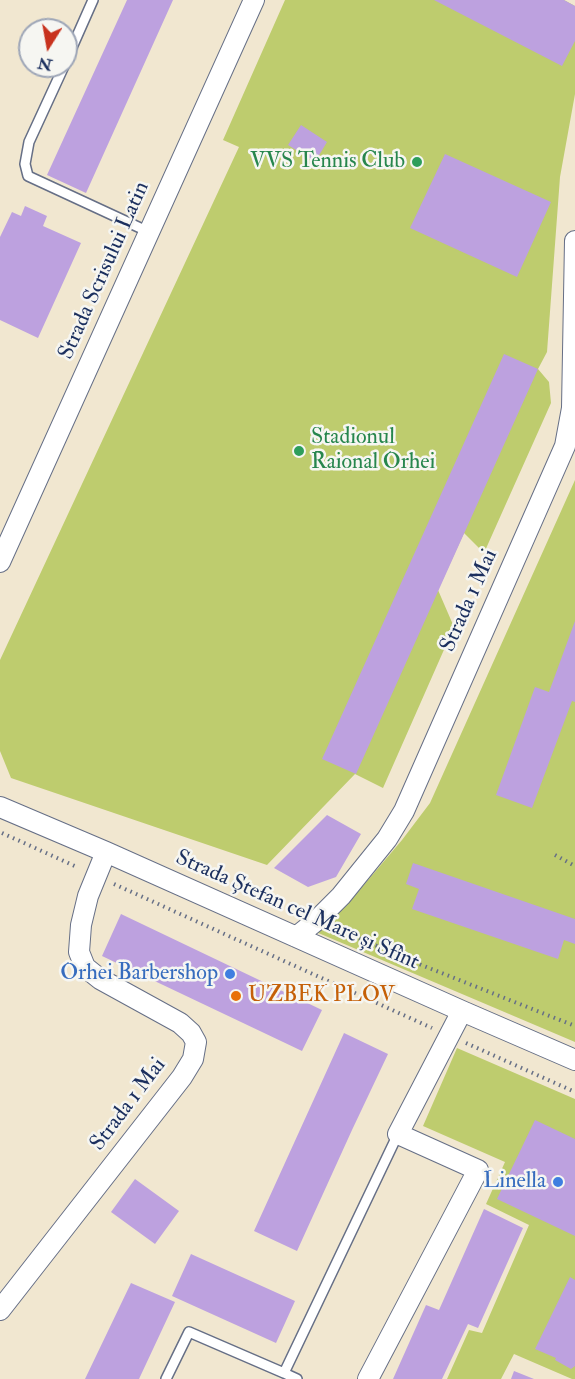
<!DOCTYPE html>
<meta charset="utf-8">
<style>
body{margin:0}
#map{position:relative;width:575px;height:1379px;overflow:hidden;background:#f1e7d0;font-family:"IM FELL Double Pica",serif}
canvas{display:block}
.north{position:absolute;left:18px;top:18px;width:60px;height:60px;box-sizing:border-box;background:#f6f6f2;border:2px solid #9ea6b7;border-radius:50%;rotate:191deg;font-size:16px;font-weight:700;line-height:24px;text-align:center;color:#1b2f5e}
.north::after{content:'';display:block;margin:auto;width:21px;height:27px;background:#c8321e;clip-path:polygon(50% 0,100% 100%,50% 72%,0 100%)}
</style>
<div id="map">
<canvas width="575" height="1379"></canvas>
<div class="north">N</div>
</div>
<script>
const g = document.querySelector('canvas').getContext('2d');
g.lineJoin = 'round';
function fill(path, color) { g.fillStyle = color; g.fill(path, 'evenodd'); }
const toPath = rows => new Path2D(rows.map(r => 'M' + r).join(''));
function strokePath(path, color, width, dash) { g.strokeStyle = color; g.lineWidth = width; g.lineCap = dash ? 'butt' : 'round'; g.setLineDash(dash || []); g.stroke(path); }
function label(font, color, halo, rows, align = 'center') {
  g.font = font + ' "IM FELL Double Pica",serif'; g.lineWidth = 5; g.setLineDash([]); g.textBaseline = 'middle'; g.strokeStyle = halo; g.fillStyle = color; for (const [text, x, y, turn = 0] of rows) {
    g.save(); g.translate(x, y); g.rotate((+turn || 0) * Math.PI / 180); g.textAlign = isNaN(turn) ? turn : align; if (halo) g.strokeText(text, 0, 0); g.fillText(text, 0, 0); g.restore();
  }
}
const green = toPath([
 [285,0,564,0,575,6,575,94,560,177,547,352,538,369,549,382,551,403,484,553,464,533,438,590,454,627,383,788,355,774,267,865,11,778,0,751,0,660,239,147,223,140],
 [575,480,575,1042,316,932,346,906,402,840,430,803],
 [457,1048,575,1099,575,1379,572,1379,514,1354,501,1379,447,1379,469,1330,482,1333,529,1225,486,1204,505,1162,423,1126]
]);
const building = toPath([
 [127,0,173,0,86,193,47,175],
 [434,0,564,0,575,6,575,41,562,66],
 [301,125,327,142,315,162,288,145],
 [445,154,551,202,517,277,410,228],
 [25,206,47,216,43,226,81,243,38,338,0,320,0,237,12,212,21,216],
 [504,354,538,369,356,774,322,759],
 [575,621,575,702,572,701,532,808,496,795,535,687,549,692],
 [327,815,361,834,336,877,308,887,274,868],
 [413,863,575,919,575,944,564,940,558,959,412,909,419,889,406,884],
 [121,914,322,1010,302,1051,102,956],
 [344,1033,388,1054,352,1130,297,1251,254,1231],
 [535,1120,575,1139,575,1236,497,1199],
 [135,1179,179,1211,155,1244,111,1212],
 [484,1209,523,1228,478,1328,468,1324,442,1379,393,1379,426,1305,439,1310],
 [191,1254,295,1301,276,1343,172,1296],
 [570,1277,575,1280,575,1366,571,1369,555,1360,556,1358,535,1349],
 [131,1283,175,1302,139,1379,85,1379],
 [514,1371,534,1379,511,1379]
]);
const path = toPath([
 [2,833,77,867],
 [555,855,575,866],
 [114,884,432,1028],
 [337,929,424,966,575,1026],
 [466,1043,575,1092]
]);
const lane = toPath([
 [66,61,93,0],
 [64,66,29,142,25,164,28,176,149,232],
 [166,1379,189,1332,284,1373],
 [297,1379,284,1373,398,1134]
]);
const street = toPath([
 [0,562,254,0],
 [0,807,106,852,462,1011,575,1060],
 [296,937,316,921,341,896,387,839,404,811,565,446,572,408,575,241],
 [0,1310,182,1077,193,1059,196,1042,191,1033,180,1023,100,979,85,967,79,952,81,925,88,896,106,852],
 [368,1379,478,1170,398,1134,462,1011]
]);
const markers = [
 [417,162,6,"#2e9e5b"],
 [299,451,6,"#2e9e5b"],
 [230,974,6,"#3f7fe0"],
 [236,996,6,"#e8710a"],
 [558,1182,6,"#3f7fe0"]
];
const leisureNames = [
 ["VVS Tennis Club",405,162],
 ["Stadionul",311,438,"left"],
 ["Raional Orhei",311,463,"left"]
];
const streetNames = [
 ["Strada Scrisului Latin",105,271,-66],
 ["Strada 1 Mai",470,601,-66],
 ["Strada Ștefan cel Mare și Sfînt",297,911,24],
 ["Strada 1 Mai",129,1105,-53]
];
const shopNames = [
 ["Orhei Barbershop",218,974],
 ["Linella",546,1182]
];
const foodNames = [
 ["UZBEK PLOV",248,996]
];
fill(green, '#becc6e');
fill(building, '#bda1df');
strokePath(lane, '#666f86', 12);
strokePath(street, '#666f86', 22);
strokePath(path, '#666f86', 4, [1.5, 4.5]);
strokePath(lane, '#fff', 9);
strokePath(street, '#fff', 20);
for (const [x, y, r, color] of markers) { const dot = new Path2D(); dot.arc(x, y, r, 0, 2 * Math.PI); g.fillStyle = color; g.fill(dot); strokePath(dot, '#f6f6f2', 2); }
label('22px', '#27864d', '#f6f6f2', leisureNames, 'right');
label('22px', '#1b2f5e', '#f6f6f2', streetNames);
label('22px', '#366cbe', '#f6f6f2', shopNames, 'right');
label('22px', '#c56008', '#f6f6f2', foodNames, 'left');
</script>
